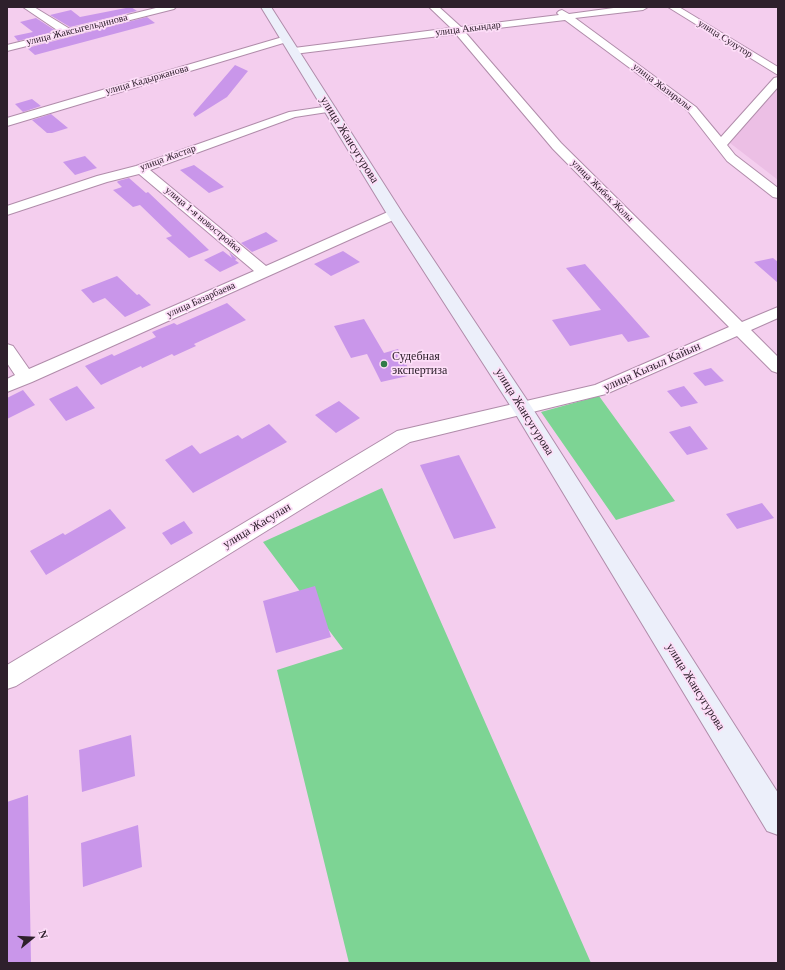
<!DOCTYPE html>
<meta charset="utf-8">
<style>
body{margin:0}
#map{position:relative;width:785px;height:970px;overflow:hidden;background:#f4ceee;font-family:Georgia,serif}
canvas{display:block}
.frame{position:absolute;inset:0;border:8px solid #2e202c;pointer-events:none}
.north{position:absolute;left:12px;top:918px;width:40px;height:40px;-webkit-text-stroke:3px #fddef8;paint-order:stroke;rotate:72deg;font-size:11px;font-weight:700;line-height:16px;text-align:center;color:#2e202c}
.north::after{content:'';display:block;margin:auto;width:14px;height:18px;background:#2e202c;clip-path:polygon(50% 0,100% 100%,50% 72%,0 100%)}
</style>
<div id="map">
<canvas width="785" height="970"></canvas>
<div class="frame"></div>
<div class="north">N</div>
</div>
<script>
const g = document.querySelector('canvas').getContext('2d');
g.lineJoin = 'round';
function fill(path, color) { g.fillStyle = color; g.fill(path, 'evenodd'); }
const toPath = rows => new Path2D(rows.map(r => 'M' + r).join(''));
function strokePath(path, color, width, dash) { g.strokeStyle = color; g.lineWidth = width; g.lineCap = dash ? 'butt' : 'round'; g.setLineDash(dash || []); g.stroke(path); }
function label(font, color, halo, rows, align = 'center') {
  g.font = font + ' Georgia,serif'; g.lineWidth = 3.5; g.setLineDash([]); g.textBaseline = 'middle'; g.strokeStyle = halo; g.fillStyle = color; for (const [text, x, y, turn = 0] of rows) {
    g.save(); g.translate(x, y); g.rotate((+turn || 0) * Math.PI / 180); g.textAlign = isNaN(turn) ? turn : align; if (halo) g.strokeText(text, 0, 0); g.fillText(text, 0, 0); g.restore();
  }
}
const built = toPath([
 [778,88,778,180,730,143]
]);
const green = toPath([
 [599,396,675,501,616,520,541,412],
 [382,488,591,963,349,963,277,670,343,649,263,542]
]);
const building = toPath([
 [131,7,137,11,70,27,50,15,71,10,80,17],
 [147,17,155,23,35,55,27,48],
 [36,18,56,31,18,41,14,36,33,32,20,22],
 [235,65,248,71,227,97,195,117,193,114],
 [32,99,41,106,23,112,15,104],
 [51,114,68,128,52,133,47,133,32,120],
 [85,156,97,168,75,175,63,162],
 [194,165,224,187,209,193,180,170],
 [129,178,146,193,148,192,209,250,189,258,166,238,172,236,140,205,133,207,113,190,122,187,117,182,118,181],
 [266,232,278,241,252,252,241,243],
 [223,251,232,258,229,252,237,259,235,260,239,263,220,272,204,260],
 [343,251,360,262,331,276,314,264],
 [773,258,778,262,778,283,754,262],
 [585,264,650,337,628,342,622,334,570,346,552,320,601,310,566,268],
 [117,276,137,295,139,294,151,305,125,317,105,298,93,303,81,290],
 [227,303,246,320,194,344,196,346,174,356,172,354,142,368,141,366,101,385,85,366,112,354,114,356,156,337,152,332,174,323,177,325],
 [364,319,384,353,398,349,412,375,381,382,367,354,351,358,334,326],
 [711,368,724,381,705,386,693,373],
 [77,386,95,408,66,421,49,399],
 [684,386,698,403,681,407,667,391],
 [23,390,35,405,7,419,7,398],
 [339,401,360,418,336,433,315,415],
 [269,424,287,442,193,493,165,460,192,445,200,454,238,435,242,439],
 [690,426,708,449,687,455,669,432],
 [459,455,496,528,454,539,420,465],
 [762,503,774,518,737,529,726,514],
 [110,509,126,528,46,575,30,551,63,533,65,535],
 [184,521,193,533,171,545,162,533],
 [315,586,331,637,276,653,263,601],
 [131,735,135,776,82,792,79,750],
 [28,795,31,963,7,963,7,802],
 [138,825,142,867,83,887,81,843]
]);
const minor = toPath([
 [23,7,34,7,70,29,160,7,176,7,174,9,7,51,7,45,60,32,23,7],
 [429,7,439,7,461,27,559,15,557,13,559,11,562,10,569,14,621,7,648,7,643,10,575,18,696,107,721,137,774,78,778,77,778,87,727,145,735,155,778,188,778,198,773,197,727,161,688,111,565,20,465,32,561,143,742,322,778,307,778,318,751,330,778,357,778,373,772,371,737,336,606,394,410,442,16,686,7,689,7,665,397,431,595,385,729,327,553,149,456,34,294,54,289,51,294,48,451,28,429,7],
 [668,7,679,7,778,67,778,75,668,7],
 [286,36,291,39,290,41,7,126,7,118,286,36],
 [330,106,334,107,336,109,334,111,295,117,150,170,266,266,390,211,395,210,400,211,402,214,400,217,32,382,7,392,7,379,15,375,7,363,7,344,13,346,29,369,254,271,139,174,107,182,7,215,7,206,97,176,136,166,289,112,330,106]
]);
const secondary = toPath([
 [261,7,271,7,403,214,529,403,778,793,778,835,767,831,515,413,387,214,261,7]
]);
const markers = [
 [384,364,4,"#317b49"]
];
const farStreetnames = [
 ["улица Акындар",468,29,-7],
 ["улица Жаксыгельдинова",77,30,-14],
 ["улица Сулутор",725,39,32],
 ["улица Кадыржанова",147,80,-16],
 ["улица Жазиралы",662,87,37],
 ["улица Жастар",168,158,-20],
 ["улица Жибек Жолы",602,191,45],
 ["улица 1-я новостройка",203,220,40],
 ["улица Базарбаева",201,300,-24]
];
const streetNames = [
 ["улица Жансугурова",349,140,58],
 ["улица Кызыл Кайын",652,367,-24],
 ["улица Жансугурова",524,412,58],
 ["улица Жасулан",257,526,-31],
 ["улица Жансугурова",695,687,58]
];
const poiNames = [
 ["Судебная",392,357],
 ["экспертиза",392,371]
];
fill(built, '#ecbfe5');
fill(green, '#7dd494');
fill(building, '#c996ea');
strokePath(minor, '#b08caa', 2);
strokePath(secondary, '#b08caa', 2);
fill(minor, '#fff');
fill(secondary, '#eceffa');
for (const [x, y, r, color] of markers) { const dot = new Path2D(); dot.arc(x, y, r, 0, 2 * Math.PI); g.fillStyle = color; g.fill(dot); strokePath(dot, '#fddef8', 1.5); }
label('10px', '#2e202c', '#fddef8', farStreetnames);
label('12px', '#2e202c', '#fddef8', streetNames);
label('12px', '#2e202c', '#fddef8', poiNames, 'left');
</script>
